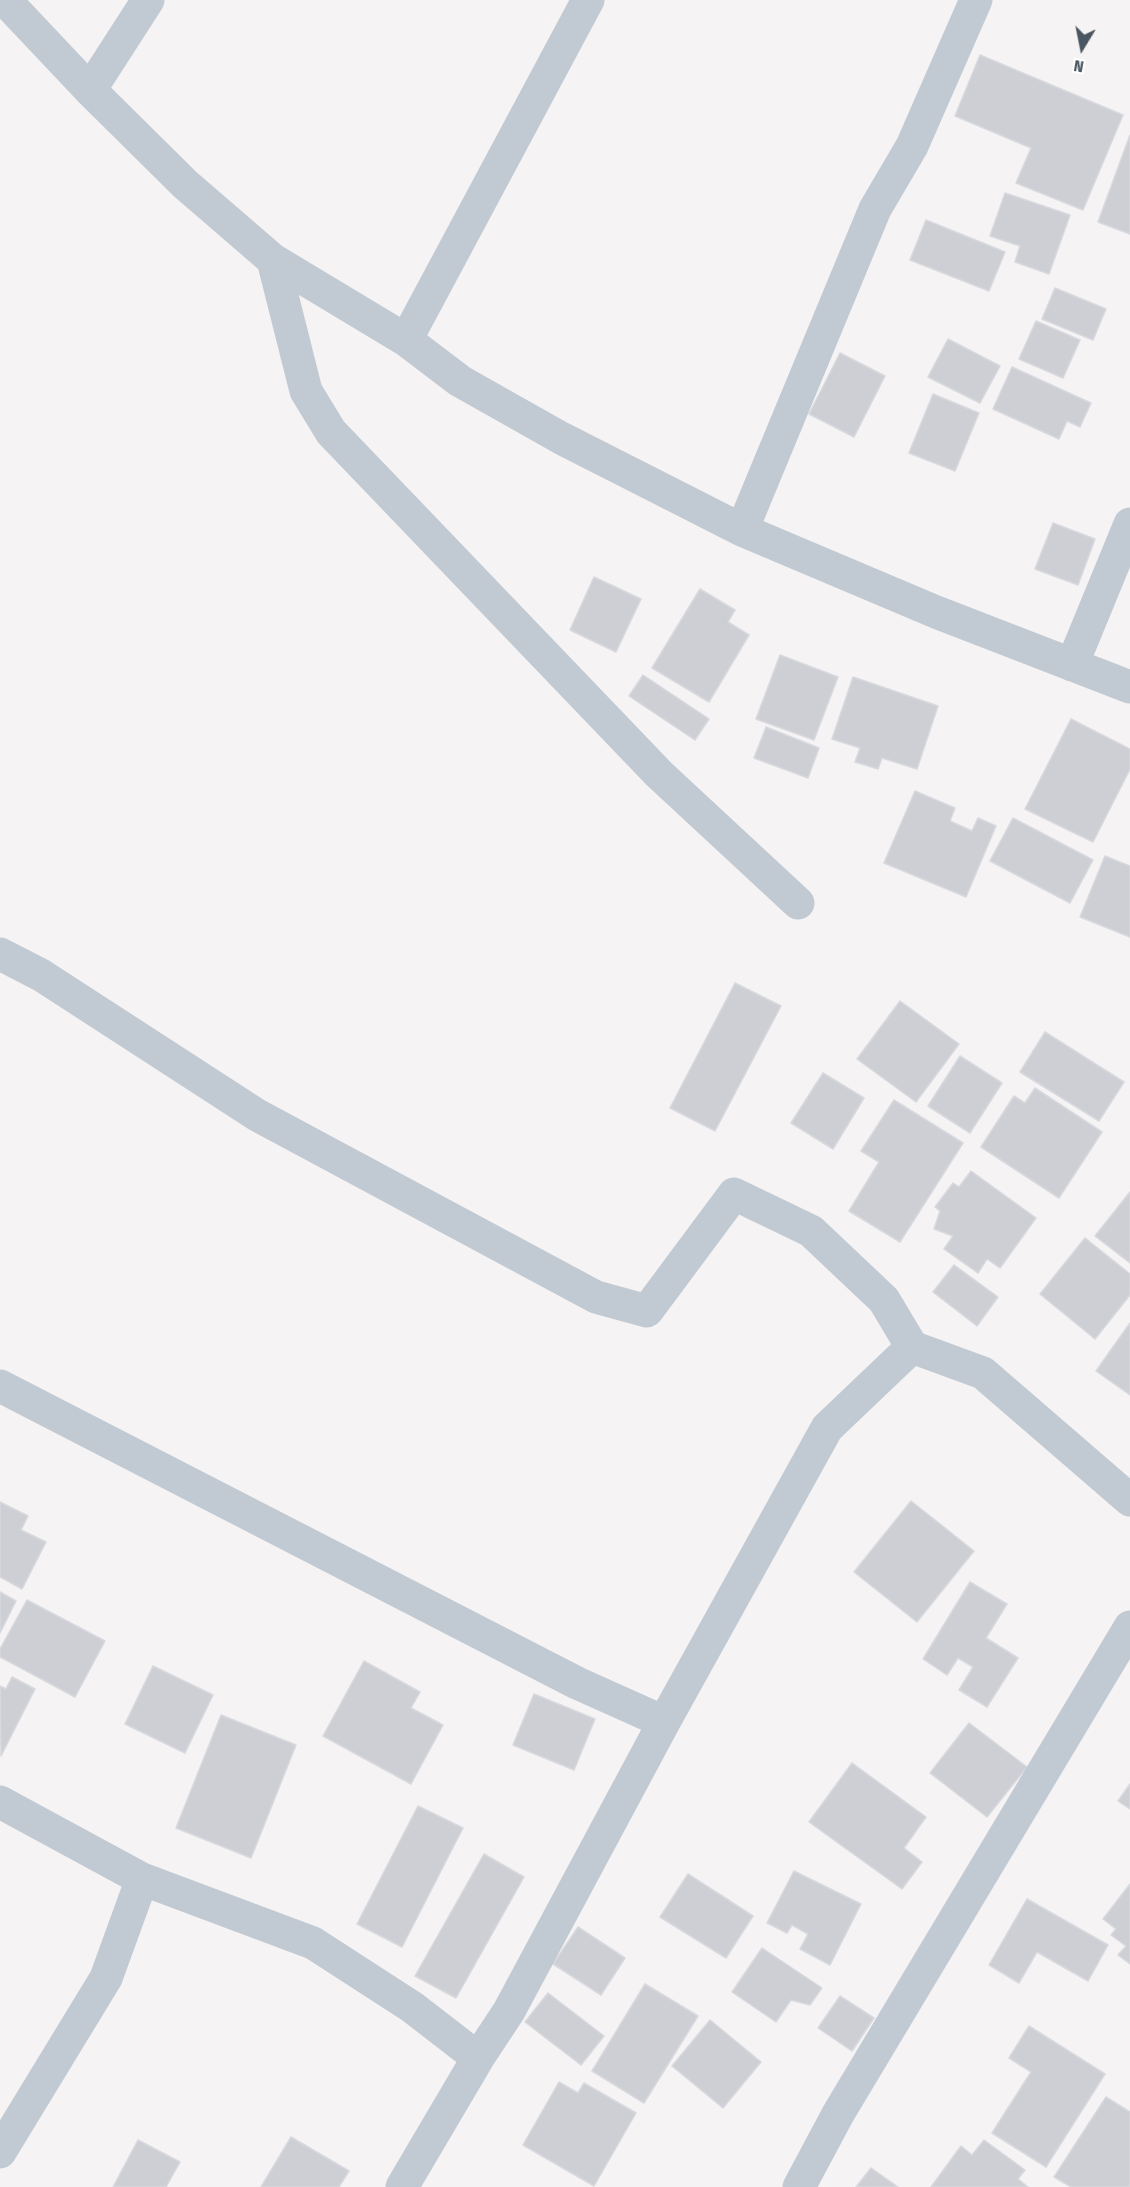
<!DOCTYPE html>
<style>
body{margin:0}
#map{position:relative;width:1130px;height:2187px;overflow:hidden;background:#f5f3f3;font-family:"Fira Sans Condensed",sans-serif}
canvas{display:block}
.north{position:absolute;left:1052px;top:18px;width:60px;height:60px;-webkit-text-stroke:4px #fff;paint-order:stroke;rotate:190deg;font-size:16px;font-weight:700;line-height:24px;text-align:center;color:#4a5661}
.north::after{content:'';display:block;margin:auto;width:21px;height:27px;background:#4a5661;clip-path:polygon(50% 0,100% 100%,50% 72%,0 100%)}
</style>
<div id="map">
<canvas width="1130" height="2187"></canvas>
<div class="north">N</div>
</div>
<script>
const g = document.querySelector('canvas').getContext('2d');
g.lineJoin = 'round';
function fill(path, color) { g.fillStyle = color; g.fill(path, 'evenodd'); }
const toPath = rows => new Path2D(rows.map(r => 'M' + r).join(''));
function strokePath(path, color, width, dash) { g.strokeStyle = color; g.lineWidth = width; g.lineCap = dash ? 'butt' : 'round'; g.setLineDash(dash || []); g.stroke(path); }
const building = toPath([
 [980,55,1123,115,1083,210,1016,183,1031,148,955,116,980,55],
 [1130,135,1130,234,1098,222,1130,135],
 [1005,193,1070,215,1049,274,1015,262,1020,246,990,236,1005,193],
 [926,220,1005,252,989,291,910,260,926,220],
 [1055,288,1106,309,1093,340,1042,319,1055,288],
 [1036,321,1080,340,1063,378,1019,359,1036,321],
 [948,339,1000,366,980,403,928,377,948,339],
 [840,353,885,376,854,437,809,414,840,353],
 [1012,367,1091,403,1080,427,1067,421,1059,439,993,409,1012,367],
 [933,394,979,413,955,471,909,453,933,394],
 [1053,523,1095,539,1078,585,1035,569,1053,523],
 [594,577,641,599,616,652,570,630,594,577],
 [700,589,735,610,728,622,749,635,709,702,652,668,700,589],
 [780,655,838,677,814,740,756,719,780,655],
 [643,675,709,719,695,740,629,696,643,675],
 [853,677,938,706,917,769,882,758,878,769,855,762,860,748,832,739,853,677],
 [1071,719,1130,749,1130,769,1093,842,1025,809,1071,719],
 [766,727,819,748,808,778,754,758,766,727],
 [915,791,955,808,950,821,972,831,978,818,996,826,966,897,884,863,915,791],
 [1013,818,1093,860,1070,903,990,861,1013,818],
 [1105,856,1130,866,1130,937,1080,917,1105,856],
 [735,983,781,1006,715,1131,670,1108,735,983],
 [900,1001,959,1044,916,1102,857,1059,900,1001],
 [1045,1032,1124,1082,1099,1121,1020,1072,1045,1032],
 [960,1056,1002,1083,970,1133,928,1106,960,1056],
 [823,1073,864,1098,833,1149,791,1123,823,1073],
 [1035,1088,1102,1132,1059,1198,981,1147,1014,1096,1025,1103,1035,1088],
 [894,1100,963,1143,900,1242,849,1211,879,1162,861,1151,894,1100],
 [971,1171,1036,1218,1000,1268,987,1259,978,1273,944,1249,953,1236,934,1229,940,1211,935,1207,953,1183,959,1187,971,1171],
 [1130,1192,1130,1263,1095,1236,1130,1192],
 [1085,1238,1130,1274,1130,1295,1095,1339,1040,1294,1085,1238],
 [954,1265,998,1297,977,1326,933,1292,954,1265],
 [1130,1323,1130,1395,1096,1371,1130,1323],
 [911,1501,974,1551,917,1622,854,1572,911,1501],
 [0,1502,28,1516,21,1530,46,1542,22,1589,0,1577,0,1502],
 [970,1582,1007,1604,986,1638,1018,1658,987,1707,959,1690,973,1667,958,1658,947,1675,923,1659,970,1582],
 [0,1592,16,1601,0,1633,0,1592],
 [27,1600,105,1641,75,1697,0,1657,0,1649,27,1600],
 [364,1661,420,1692,411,1708,443,1725,411,1784,323,1736,364,1661],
 [153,1666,213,1695,185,1753,125,1724,153,1666],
 [12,1677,35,1689,1,1756,0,1686,6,1689,12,1677],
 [534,1694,595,1719,574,1770,513,1745,534,1694],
 [221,1715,296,1745,251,1858,176,1828,221,1715],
 [969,1723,1027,1767,987,1817,930,1773,969,1723],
 [852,1763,926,1817,904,1848,922,1862,902,1889,809,1822,852,1763],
 [1130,1784,1130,1809,1118,1801,1130,1784],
 [418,1806,463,1828,402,1947,357,1924,418,1806],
 [484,1854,524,1877,456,1998,415,1976,484,1854],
 [794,1871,861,1904,830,1965,800,1949,808,1934,792,1925,787,1933,767,1923,794,1871],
 [688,1874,753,1916,726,1958,660,1917,688,1874],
 [1130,1884,1130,1964,1118,1955,1126,1946,1111,1935,1116,1929,1103,1919,1130,1884],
 [1027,1899,1108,1945,1088,1981,1037,1952,1019,1983,989,1965,1027,1899],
 [578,1927,625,1958,601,1995,553,1964,578,1927],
 [762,1948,822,1988,810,2005,791,2000,776,2022,732,1992,762,1948],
 [645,1984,698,2016,644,2103,592,2071,645,1984],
 [548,1993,604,2036,581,2065,525,2022,548,1993],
 [840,1996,874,2018,852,2051,818,2028,840,1996],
 [710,2020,761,2062,723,2108,672,2066,710,2020],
 [1029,2026,1105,2074,1046,2167,992,2133,1031,2072,1009,2058,1029,2026],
 [559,2082,578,2093,584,2083,636,2113,594,2186,523,2145,559,2082],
 [1106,2097,1130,2112,1130,2187,1071,2187,1054,2177,1106,2097],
 [291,2137,349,2171,339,2187,261,2187,291,2137],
 [138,2140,180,2162,166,2187,113,2187,138,2140],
 [984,2140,1025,2170,1018,2179,1028,2187,931,2187,961,2146,972,2155,984,2140],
 [871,2168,898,2187,856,2187,871,2168]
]);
const minor = toPath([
 [5,0,90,90,185,184,273,260,406,340,460,381,561,438,742,530,936,612,1130,687],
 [90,90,148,0],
 [273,260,306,391,331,432,659,774,798,903],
 [406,340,588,0],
 [742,530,875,209,912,146,976,0],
 [1072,665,1130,524],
 [0,954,41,975,257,1115,596,1297,647,1311,734,1194,811,1231,884,1300,912,1347],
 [0,1386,577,1683,664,1722],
 [0,1802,142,1879,313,1943,412,2007,478,2058],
 [0,2152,106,1978,142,1879],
 [402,2187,478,2058,509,2011,664,1722,827,1428,912,1347,983,1373,1130,1500],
 [799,2187,838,2114,1130,1627]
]);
fill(building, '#cdcfd5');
strokePath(building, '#d7d9de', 1.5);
strokePath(minor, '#c1cad2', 33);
</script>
